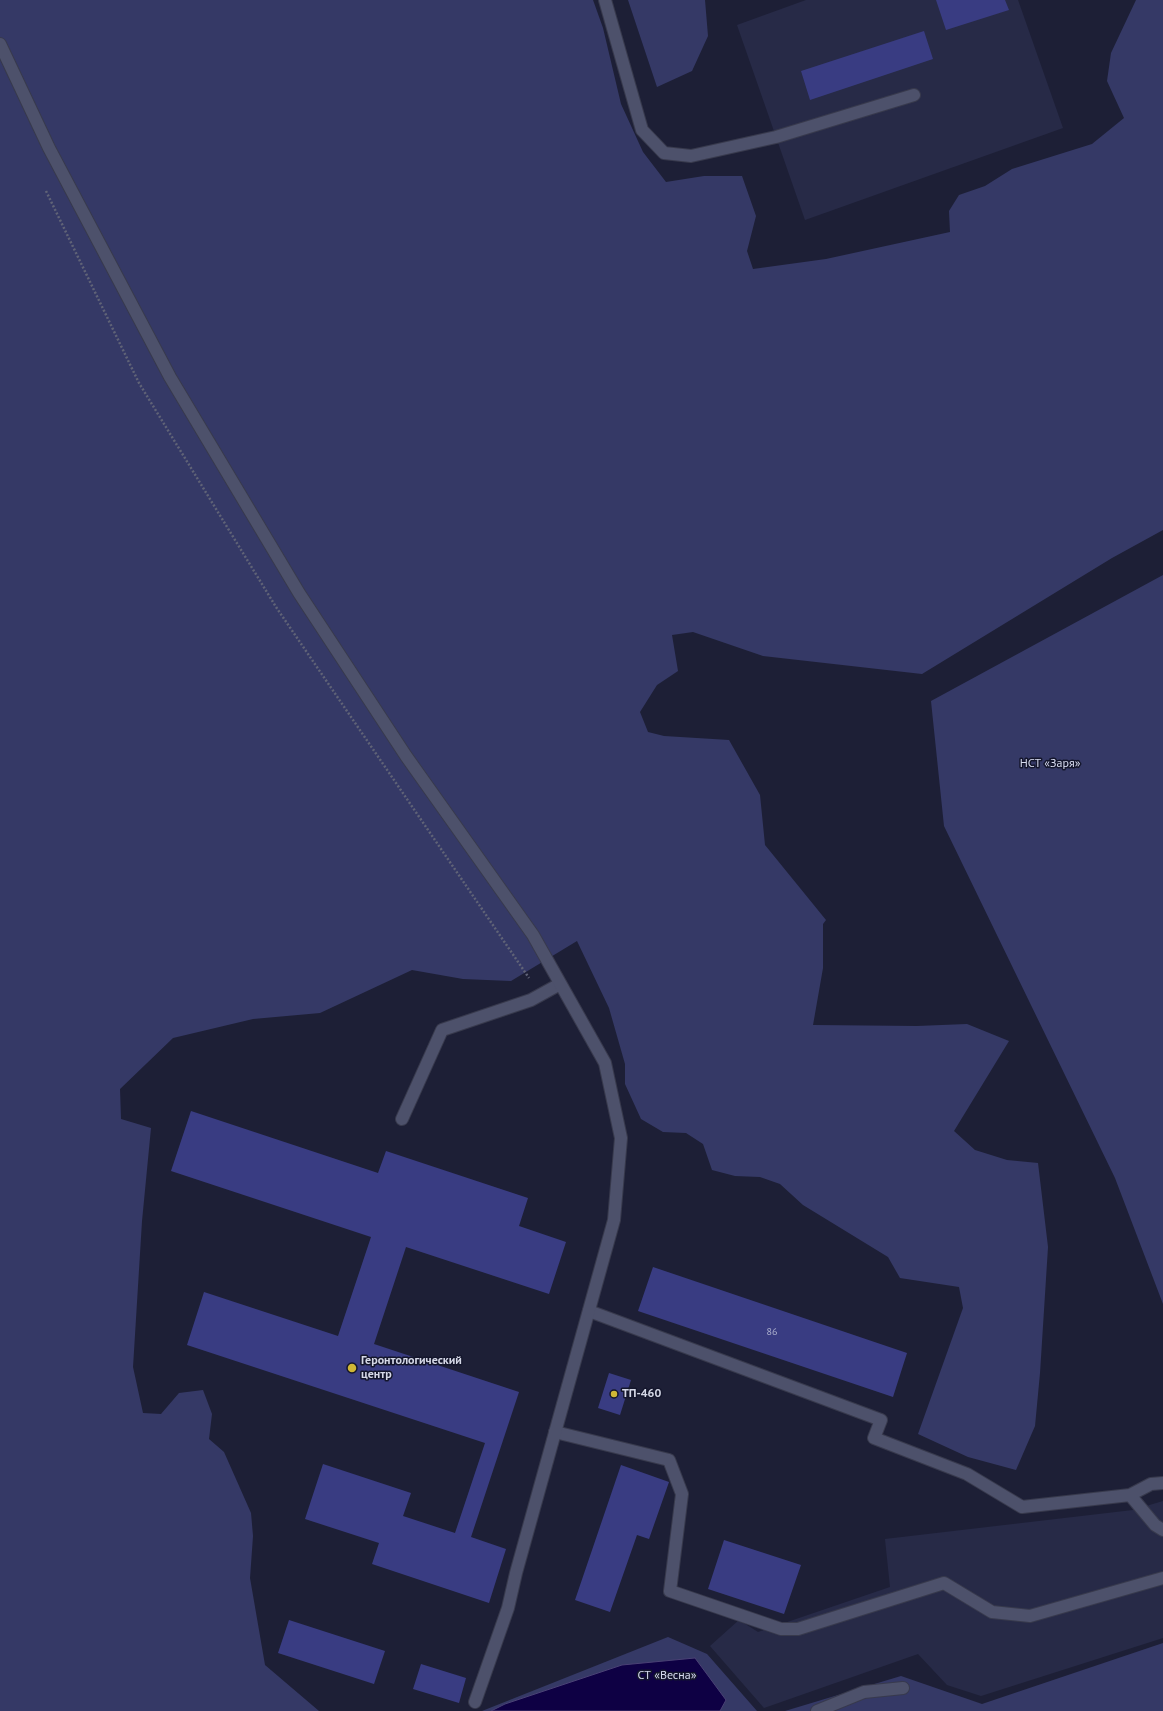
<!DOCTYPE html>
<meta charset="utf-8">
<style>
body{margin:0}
canvas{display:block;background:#1d1f36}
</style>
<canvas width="1163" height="1711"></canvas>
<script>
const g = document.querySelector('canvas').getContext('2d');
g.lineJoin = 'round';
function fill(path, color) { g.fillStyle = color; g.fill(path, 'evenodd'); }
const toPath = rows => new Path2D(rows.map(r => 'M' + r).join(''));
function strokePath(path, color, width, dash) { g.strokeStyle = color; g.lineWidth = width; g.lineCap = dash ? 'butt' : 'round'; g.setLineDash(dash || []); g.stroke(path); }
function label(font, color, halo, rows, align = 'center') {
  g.font = font + ' "PT Sans",sans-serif'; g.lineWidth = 3; g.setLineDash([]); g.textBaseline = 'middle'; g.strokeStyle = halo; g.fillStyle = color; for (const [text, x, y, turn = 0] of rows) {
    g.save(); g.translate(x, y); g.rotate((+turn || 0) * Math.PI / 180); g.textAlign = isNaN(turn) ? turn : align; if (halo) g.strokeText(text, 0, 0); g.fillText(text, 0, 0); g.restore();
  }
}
const built = toPath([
 [806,0,1018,0,1063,128,805,220,737,25],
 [1163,1501,1163,1638,981,1696,947,1685,918,1654,764,1708,710,1646,739,1620,758,1632,890,1587,885,1539,1133,1510]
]);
const green = toPath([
 [0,0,593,0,603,28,621,104,643,152,666,182,704,176,742,176,756,216,747,251,753,269,826,259,950,232,949,211,959,195,985,186,1012,169,1092,144,1124,118,1107,81,1111,53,1136,0,1163,0,1163,530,1112,558,922,674,763,656,693,632,672,635,678,671,657,685,640,712,648,732,664,736,729,740,760,795,765,845,826,920,823,924,823,968,813,1025,917,1026,967,1024,1009,1041,954,1131,975,1150,1007,1160,1038,1163,1048,1247,1040,1373,1035,1426,1016,1470,968,1457,918,1434,963,1308,959,1287,900,1278,888,1257,803,1205,780,1184,760,1177,735,1176,712,1170,703,1144,686,1133,663,1132,641,1119,625,1084,625,1064,609,1008,577,941,511,981,463,979,412,970,320,1013,253,1019,173,1038,120,1089,121,1119,151,1128,142,1221,133,1367,143,1413,161,1414,179,1393,203,1390,212,1414,209,1439,224,1452,251,1513,253,1536,250,1578,265,1665,319,1711,0,1711],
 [628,0,705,0,708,36,692,71,657,87],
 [1163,575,1163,1304,1115,1178,944,826,931,701],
 [668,1637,707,1654,757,1711,482,1711],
 [1163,1643,1163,1711,785,1711,901,1676,982,1704]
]);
const water = toPath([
 [695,1658,726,1700,720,1711,491,1711,505,1704,622,1665,695,1658]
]);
const building = toPath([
 [936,0,1005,0,1009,10,946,30],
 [924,31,933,59,810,100,801,71],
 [191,1111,378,1173,386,1151,528,1198,519,1226,566,1242,549,1294,406,1247,374,1344,519,1392,471,1537,506,1549,489,1603,372,1564,379,1543,305,1519,323,1464,411,1493,403,1516,455,1533,485,1443,187,1345,204,1292,338,1336,371,1237,171,1171],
 [653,1267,907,1353,893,1397,638,1311],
 [609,1373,631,1380,620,1415,598,1408],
 [621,1465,669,1482,649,1539,637,1535,610,1612,575,1600],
 [724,1540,801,1565,784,1614,708,1589],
 [289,1620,385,1651,374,1684,278,1653],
 [421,1664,466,1678,459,1703,413,1689]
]);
const path = toPath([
 [46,191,139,383,276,607,529,978]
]);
const service = toPath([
 [605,0,642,130,664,153,691,156,776,137,914,95],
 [402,1119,442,1030,531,1000,560,984],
 [589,1311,881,1420,874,1438,967,1474,1022,1507,1130,1495],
 [555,1432,669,1460,682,1494,670,1591,781,1629,798,1629,944,1583,992,1612,1030,1616,1163,1578],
 [1163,1483,1151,1484,1130,1495,1155,1525,1163,1530],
 [817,1711,864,1692,903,1688]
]);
const minor = toPath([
 [0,44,49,148,170,377,299,593,406,756,533,935,605,1063,621,1138,614,1220,516,1573,508,1608,475,1702]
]);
const markers = [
 [352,1368,5,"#d0b736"],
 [614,1394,4,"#d0b736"]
];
const numberNames = [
 ["86",772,1332]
];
const parkNames = [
 ["НСТ «Заря»",1050,764],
 ["СТ «Весна»",667,1676]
];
const poiNames = [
 ["Геронтологический",361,1361],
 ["центр",361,1375],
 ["ТП-460",622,1394]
];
fill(built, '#272a47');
fill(green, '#353966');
fill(water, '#0e0044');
strokePath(water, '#4a4175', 1);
fill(building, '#393c82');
strokePath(service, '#383a4d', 14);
strokePath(minor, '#383a4d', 14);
strokePath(path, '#606377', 2.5, [2, 2]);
strokePath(service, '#4d516b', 12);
strokePath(minor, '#4d516b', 12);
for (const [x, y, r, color] of markers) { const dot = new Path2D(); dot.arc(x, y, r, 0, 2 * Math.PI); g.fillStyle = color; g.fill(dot); strokePath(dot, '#14162c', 1.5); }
label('10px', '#aeb1ce', null, numberNames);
label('12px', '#d7dbf0', '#14162c', parkNames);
label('bold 12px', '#d5d8e7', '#14162c', poiNames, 'left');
</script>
